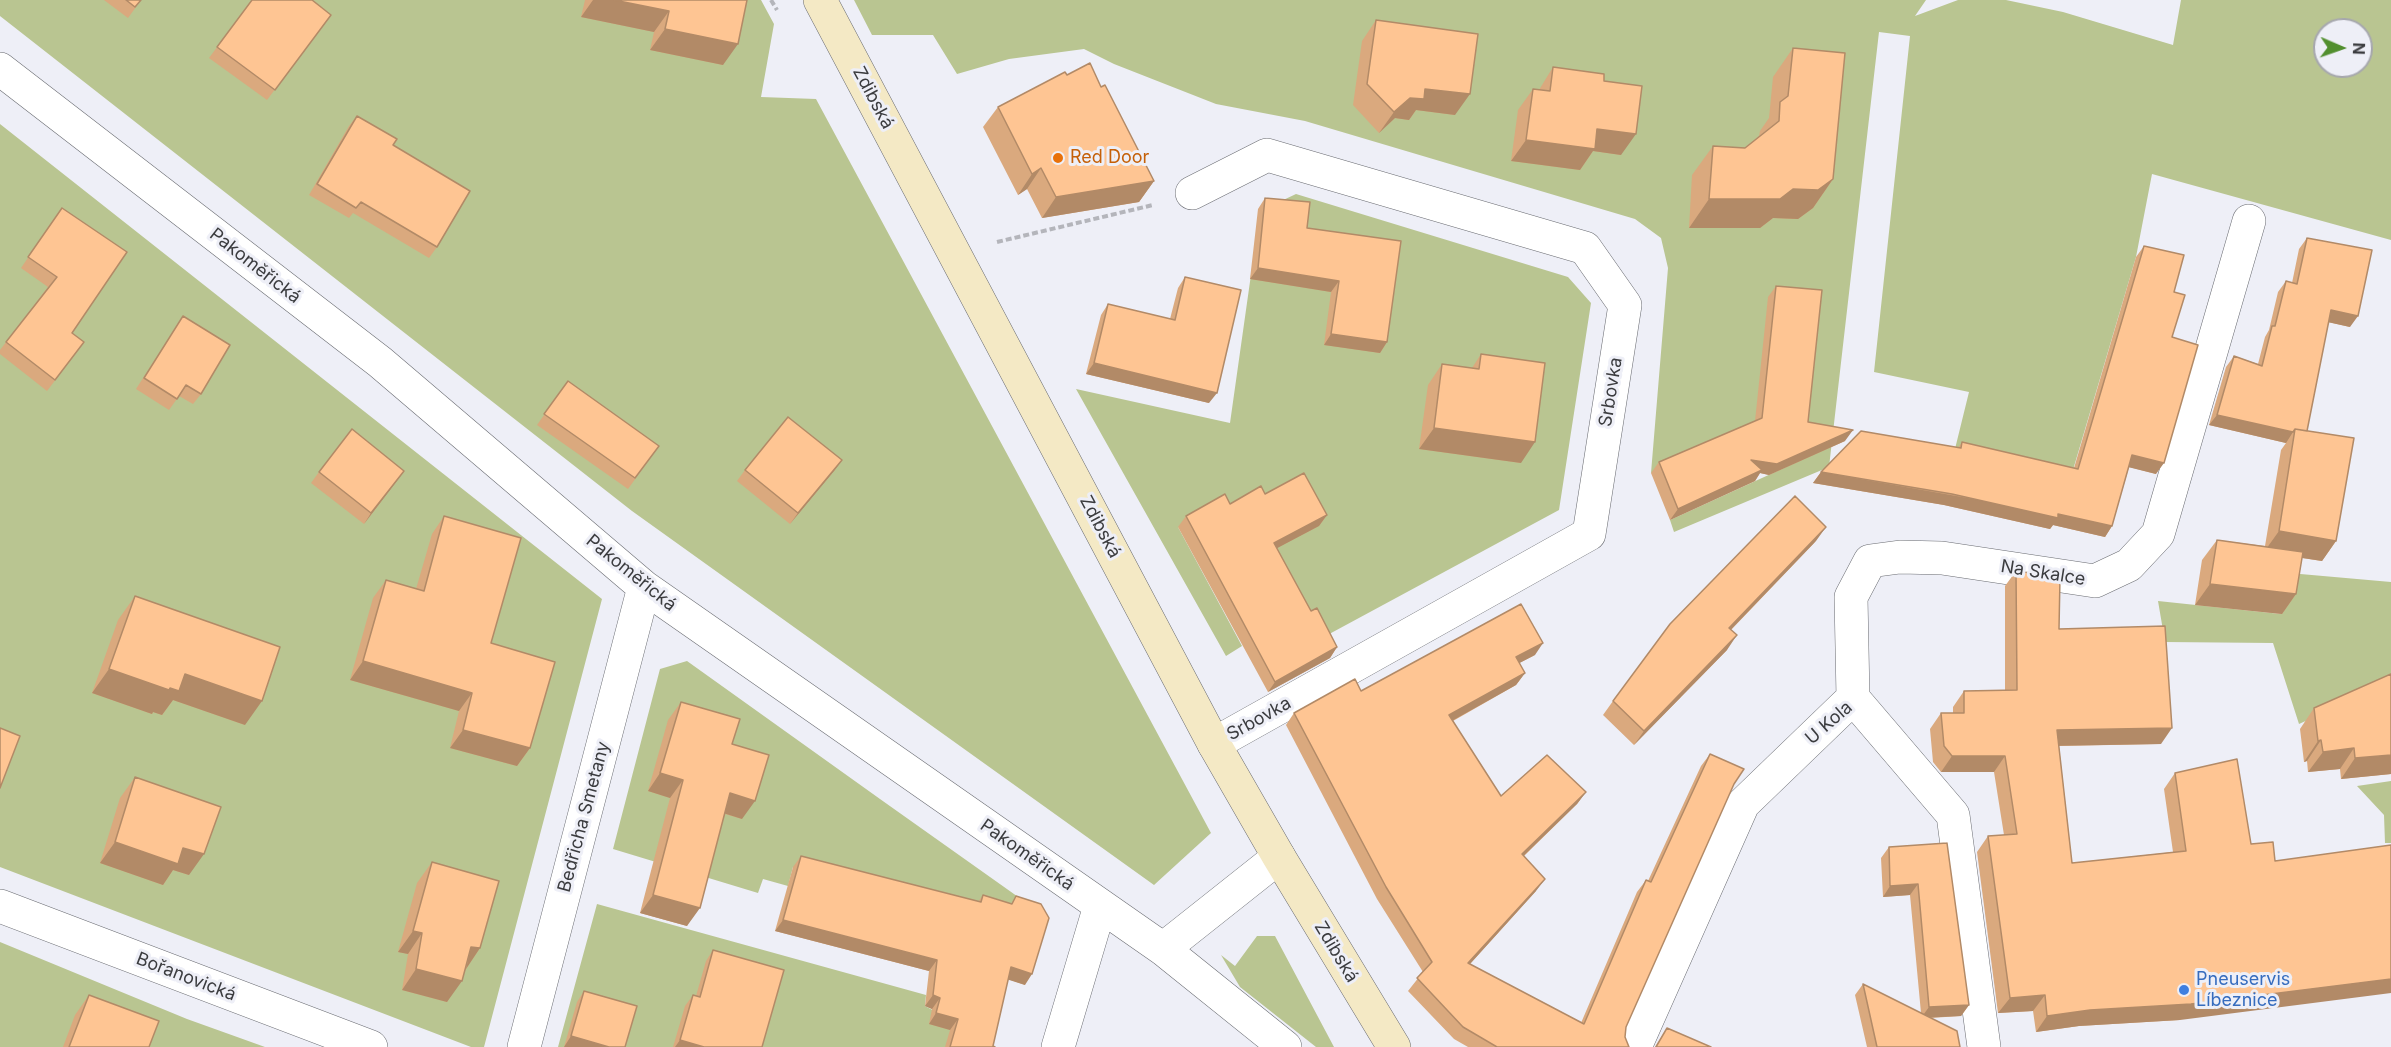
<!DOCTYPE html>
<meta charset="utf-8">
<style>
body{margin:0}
#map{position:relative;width:2391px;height:1047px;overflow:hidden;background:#eeeff7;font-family:Inter,sans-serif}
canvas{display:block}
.north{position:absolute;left:2313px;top:18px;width:60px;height:60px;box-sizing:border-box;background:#eeeff7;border:2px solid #a6a7ad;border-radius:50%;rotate:92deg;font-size:16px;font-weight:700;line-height:24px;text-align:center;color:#3b3c3f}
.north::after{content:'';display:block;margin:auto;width:21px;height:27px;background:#528f2f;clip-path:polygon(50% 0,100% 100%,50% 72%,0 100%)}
</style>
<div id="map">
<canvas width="2391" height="1047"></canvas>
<div class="north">N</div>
</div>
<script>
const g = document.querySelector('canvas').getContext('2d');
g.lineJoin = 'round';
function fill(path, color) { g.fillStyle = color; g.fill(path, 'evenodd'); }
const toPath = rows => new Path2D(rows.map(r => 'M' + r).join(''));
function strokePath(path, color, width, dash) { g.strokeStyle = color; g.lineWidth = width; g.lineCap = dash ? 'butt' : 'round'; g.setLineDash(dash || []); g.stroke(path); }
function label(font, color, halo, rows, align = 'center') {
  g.font = font + ' Inter,sans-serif'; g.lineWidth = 6; g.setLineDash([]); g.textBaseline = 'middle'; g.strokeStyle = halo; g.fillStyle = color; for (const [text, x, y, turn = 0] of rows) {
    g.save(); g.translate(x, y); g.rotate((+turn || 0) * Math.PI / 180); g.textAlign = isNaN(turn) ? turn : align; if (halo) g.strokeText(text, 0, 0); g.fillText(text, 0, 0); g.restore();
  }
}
const green = toPath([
 [0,0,761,0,774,24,761,97,816,99,1211,833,1154,885,632,511,0,16],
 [854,0,1926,0,1915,16,1958,0,2006,0,2063,12,2173,45,2181,0,2391,0,2391,240,2152,174,2136,257,2070,480,1954,453,1969,392,1874,372,1910,36,1879,32,1829,467,1674,532,1670,520,1797,462,1754,429,1651,473,1668,268,1661,238,1635,219,1305,121,1216,104,1114,64,1084,49,1009,59,957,74,933,35,872,35],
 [2325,30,2361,30,2361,66,2325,66],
 [0,124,602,599,484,1047,471,1047,0,867],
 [1296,194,1568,277,1591,303,1559,510,1320,639,1178,527,1242,646,1226,656,1076,389,1230,423,1260,211],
 [2289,573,2391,582,2391,682,2299,724,2273,643,2165,642,2158,601,2281,614],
 [687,661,880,799,1045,916,793,867,788,886,763,879,758,893,613,849,660,669],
 [2391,781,2391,843,2385,843,2384,815,2357,786],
 [597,904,926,995,925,1006,989,1040,988,1047,558,1047],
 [1257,936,1275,936,1334,1047,1316,1047,1240,987,1221,955,1235,966],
 [0,942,187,1019,265,1047,0,1047]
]);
const path = toPath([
 [771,0,777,10],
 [997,242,1153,205]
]);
const street = toPath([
 [0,69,380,362,644,587,1163,949,1285,1047],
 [1192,193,1267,155,1585,248,1625,305,1589,534,1214,744],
 [1853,698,1851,597,1870,561,1900,557,1942,558,2095,581,2129,565,2158,534,2249,221],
 [1853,698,1953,815,1984,1047],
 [0,906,371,1047],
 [1163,949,1279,857],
 [524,1047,644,587],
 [1058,1047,1100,906],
 [1635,1047,1743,804,1853,698]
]);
const secondary = toPath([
 [820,0,1214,744,1279,857,1394,1047]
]);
const wall = toPath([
 [104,0,141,0,128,18],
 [252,0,331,15,267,100,209,58],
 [585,0,747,0,723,65,650,50,654,32,581,17],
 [1376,20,1455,115,1416,110,1409,120,1395,118,1379,133,1353,105,1362,41],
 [1793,48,1833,179,1813,208,1798,219,1773,218,1760,228,1689,228,1692,175,1713,146,1745,148,1759,136,1760,131,1769,118,1773,77],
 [1553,67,1604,81,1621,155,1593,151,1580,170,1511,161,1518,110,1533,89,1539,90],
 [1067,75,1101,87,1154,181,1139,202,1042,218,1027,189,1018,195,983,127,998,107],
 [357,116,393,145,437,247,429,258,353,213,349,218,309,195,349,126],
 [1265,198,1307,228,1387,342,1380,353,1324,345,1331,292,1250,279,1258,209],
 [62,208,72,333,76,353,47,391,0,354,0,350,48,287,21,268],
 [2307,238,2350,327,2328,322,2307,431,2336,541,2322,561,2302,558,2296,594,2282,614,2195,605,2202,560,2217,540,2265,546,2281,450,2286,443,2209,425,2226,367,2234,356,2258,364,2265,337,2269,330,2278,292,2286,281,2292,283,2299,249],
 [2144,246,2174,292,2172,337,2156,474,2129,467,2112,526,2105,537,2053,525,2050,529,1944,505,1813,483,1821,472,1958,448,1962,442,2074,468,2136,257],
 [1185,277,1209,403,1086,374,1101,315,1108,304,1170,319,1178,288],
 [1776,286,1808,422,1845,441,1769,475,1760,473,1755,481,1670,520,1651,473,1659,462,1755,421,1768,297],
 [183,316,201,394,193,404,179,396,169,410,136,389],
 [1481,354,1521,463,1419,449,1428,385,1442,364,1472,368],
 [568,381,659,446,628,489,537,425],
 [842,460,834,471,790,524,737,481,745,470],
 [319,472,396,482,364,524,311,483],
 [1265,494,1327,515,1319,526,1277,548,1311,611,1337,647,1330,658,1268,692,1178,527,1186,516],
 [444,516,530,748,517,766,450,748,459,711,350,680,373,598,386,580,416,589,432,534],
 [1816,541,1731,630,1727,650,1634,745,1603,715,1613,701],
 [2016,571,2059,629,2161,744,2059,746,2072,863,2173,852,2164,789,2175,773,2237,759,2180,1020,2079,1026,2036,1032,2033,1011,1998,1013,1977,852,1988,836,2004,835,1994,772,1941,772,1933,762,1930,729,1941,713,1953,713,1953,707,1964,691,2005,691,2005,586],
 [135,596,245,725,173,700,162,715,153,712,152,714,92,693,118,620],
 [1535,655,1519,663,1525,673,1516,685,1453,721,1501,796,1586,792,1577,804,1524,856,1536,891,1470,964,1581,1023,1637,892,1646,880,1648,881,1701,766,1710,754,1734,784,1626,1027,1625,1037,1629,1047,1468,1047,1454,1039,1408,991,1423,972,1377,899,1286,725,1294,713,1361,691],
 [681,702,732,744,742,819,725,814,687,926,640,913,670,798,648,791,668,720],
 [2314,708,2391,774,2341,779,2340,769,2308,772,2307,761,2304,762,2300,729],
 [135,777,189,875,173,870,163,885,100,863,120,798],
 [1947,843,1969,1005,1961,1016,1930,1018,1960,1047,1867,1047,1855,995,1863,984,1921,1013,1910,895,1883,897,1881,858,1889,847],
 [801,856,978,902,983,895,1011,904,1016,896,1025,985,1008,979,993,1046,995,1047,945,1047,950,1030,929,1024,932,1009,925,1006,929,971,775,931,793,867],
 [432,862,480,948,466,969,447,1002,402,990,408,954,398,952,417,883],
 [713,950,762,1047,673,1047,685,1006,693,995,696,996,706,961],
 [584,991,625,1047,564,1047,577,1002],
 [89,995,149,1047,63,1047,75,1015],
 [1667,1028,1711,1047,1655,1047]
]);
const shadedWall = toPath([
 [593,0,614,0,669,11,654,32,581,17],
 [665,29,738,44,723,65,650,50],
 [1425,89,1470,94,1455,115,1416,110,1409,120,1395,118,1379,133,1394,112,1410,98],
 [1597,129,1636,134,1621,155,1593,151,1580,170,1511,161,1526,140],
 [1041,168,1027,189,1018,195,1032,174],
 [1833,179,1813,208,1798,219,1773,218,1760,228,1689,228,1709,199],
 [1154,181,1139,202,1042,218,1056,197],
 [1258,268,1339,281,1331,292,1250,279],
 [2331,310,2358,316,2350,327,2323,321],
 [1331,334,1387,342,1380,353,1324,345],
 [1094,363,1217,393,1209,403,1086,374],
 [2217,415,2293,432,2286,443,2209,425],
 [1434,428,1535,442,1521,463,1419,449],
 [1853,430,1845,441,1769,475,1760,473,1755,481,1670,520,1678,509,1751,460],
 [2132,455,2164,463,2156,474,2124,466],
 [842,460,834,471,790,524,798,513],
 [404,471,396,482,364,524,371,513],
 [1821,472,2058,514,2112,526,2105,537,2053,525,2050,529,1944,505,1813,483],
 [1327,515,1319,526,1266,554,1274,543],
 [1826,527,1816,541,1719,642,1729,628],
 [2279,531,2336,541,2322,561,2264,552],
 [2210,584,2296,594,2282,614,2195,605],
 [1737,635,1727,650,1634,745,1644,731],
 [1543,643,1535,655,1508,669,1516,657],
 [1337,647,1330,658,1268,692,1275,682],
 [363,661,472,693,459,711,350,680],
 [109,669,185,674,262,701,245,725,173,700,162,715,153,712,152,714,92,693],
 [1525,673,1516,685,1441,727,1449,715],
 [2172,728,2161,744,2046,746,2057,730],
 [463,730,530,748,517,766,450,748],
 [2321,740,2307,761,2304,762,2318,741],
 [2354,748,2340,769,2308,772,2323,752],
 [2391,755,2391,774,2341,779,2355,758],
 [1952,756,2005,756,1994,772,1941,772],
 [660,773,683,780,670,798,648,791],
 [1586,792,1577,804,1513,866,1522,854],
 [730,793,755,801,742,819,717,811],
 [115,842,183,848,204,854,189,875,173,870,163,885,100,863],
 [1545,879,1536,891,1460,975,1468,963],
 [1918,884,1910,895,1883,897,1890,886],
 [653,895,700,908,687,926,640,913],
 [783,920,937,960,929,971,775,931],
 [413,931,422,933,408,954,398,952],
 [471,947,480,948,466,969],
 [1011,967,1032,974,1025,985,1003,978],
 [416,969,462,981,447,1002,402,990],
 [2391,979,2391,993,2180,1020,2079,1026,2036,1032,2047,1016,2090,1010],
 [933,995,940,998,932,1009,925,1006],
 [2045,995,2033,1011,1998,1013,2010,998],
 [1969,1005,1961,1016,1921,1018,1929,1007],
 [936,1013,958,1019,950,1030,929,1024],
 [571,1036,609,1047,564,1047],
 [680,1040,704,1047,675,1047]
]);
const building = toPath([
 [126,0,141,0,135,7,126,0],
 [252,0,312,0,331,15,275,90,217,47,252,0],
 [614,0,747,0,738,44,665,29,669,11,614,0],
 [1376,20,1478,34,1470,94,1425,89,1424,99,1410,98,1394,112,1367,84,1376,20],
 [1793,48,1845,53,1833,179,1818,190,1793,189,1780,199,1709,199,1713,146,1745,148,1779,121,1780,102,1788,96,1793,48],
 [1090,63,1101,87,1105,85,1154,181,1056,197,1041,168,1032,174,998,107,1065,72,1067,75,1090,63],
 [1553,67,1604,74,1604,81,1642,86,1636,134,1597,129,1595,149,1526,140,1533,89,1550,91,1553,67],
 [357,116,397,139,393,145,470,191,437,247,361,202,356,208,317,184,357,116],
 [1265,198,1310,202,1307,228,1401,241,1387,342,1331,334,1339,281,1258,268,1265,198],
 [62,208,127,252,72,333,84,342,55,380,6,342,57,277,28,257,62,208],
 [2307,238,2372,250,2358,316,2331,310,2307,431,2295,429,2293,432,2217,415,2234,356,2262,366,2272,326,2275,326,2286,281,2297,284,2307,238],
 [2144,246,2184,255,2174,292,2185,295,2172,337,2198,345,2164,463,2132,455,2112,526,2058,514,2058,518,1952,494,1821,472,1861,431,1961,448,1962,442,2078,469,2144,246],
 [1185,277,1241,290,1217,393,1094,363,1108,304,1175,320,1185,277],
 [1776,286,1822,290,1808,422,1853,430,1777,464,1751,460,1762,470,1678,509,1659,462,1762,418,1776,286],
 [183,316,230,345,201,394,186,385,177,399,144,378,183,316],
 [1481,354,1545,363,1535,442,1434,428,1442,364,1479,369,1481,354],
 [568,381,659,446,635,478,544,414,568,381],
 [788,417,842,460,798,513,745,470,788,417],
 [352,429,404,471,371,513,319,472,352,429],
 [2295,429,2354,438,2336,541,2279,531,2295,429],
 [1304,473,1327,515,1274,543,1311,611,1317,608,1337,647,1275,682,1186,516,1225,494,1230,504,1261,486,1265,494,1304,473],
 [1795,496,1826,527,1729,628,1737,635,1644,731,1613,701,1670,624,1795,496],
 [444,516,521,538,491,643,555,662,530,748,463,730,472,693,363,661,386,580,424,591,444,516],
 [2217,540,2303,552,2296,594,2210,584,2217,540],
 [2016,571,2060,577,2059,629,2165,626,2172,728,2057,730,2072,863,2186,851,2175,773,2237,759,2251,844,2273,842,2275,861,2391,845,2391,979,2191,1004,2090,1010,2047,1016,2045,995,2010,998,1988,836,2017,834,2005,756,1952,756,1944,746,1941,713,1964,713,1964,691,2017,690,2016,571],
 [135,596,280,647,262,701,185,674,179,691,170,688,169,690,109,669,135,596],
 [1521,604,1543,643,1516,657,1525,673,1449,715,1501,796,1547,755,1586,792,1522,854,1545,879,1468,963,1584,1024,1646,880,1651,882,1710,754,1744,769,1734,784,1626,1027,1625,1037,1629,1047,1497,1047,1463,1027,1417,978,1432,962,1386,887,1294,713,1355,679,1361,691,1521,604],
 [2391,674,2391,755,2355,758,2354,748,2323,752,2321,740,2318,741,2314,708,2391,674],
 [681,702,740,719,732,744,769,755,755,801,730,793,700,908,653,895,683,780,660,773,681,702],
 [0,728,20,736,0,788,0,728],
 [135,777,221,807,204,854,183,848,178,864,115,842,135,777],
 [1947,843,1969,1005,1929,1007,1918,884,1890,886,1889,847,1947,843],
 [801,856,981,902,983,895,1012,904,1016,896,1041,904,1049,918,1032,974,1011,967,993,1046,995,1047,950,1047,958,1019,936,1013,940,998,933,995,937,960,783,920,801,856],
 [432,862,499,881,480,948,471,947,462,981,416,969,422,933,413,931,432,862],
 [713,950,784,970,762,1047,704,1047,680,1040,693,995,700,997,713,950],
 [1863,984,1957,1031,1960,1047,1877,1047,1863,984],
 [584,991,637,1006,625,1047,609,1047,571,1036,584,991],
 [89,995,159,1021,149,1047,69,1047,89,995],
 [1667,1028,1711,1047,1656,1047,1667,1028]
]);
const markers = [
 [1058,158,6,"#e8710a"],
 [2184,990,6,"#3f7fe0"]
];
const streetNames = [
 ["Zdibská",873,98,62],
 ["Pakoměřická",255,266,38],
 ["Srbovka",1611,392,-81],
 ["Zdibská",1100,527,62],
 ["Pakoměřická",631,573,39],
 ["Na Skalce",2043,573,9],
 ["Srbovka",1259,719,-29],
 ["U Kola",1829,723,-41],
 ["Bedřicha Smetany",584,817,-75],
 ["Pakoměřická",1027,855,35],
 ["Zdibská",1336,952,59],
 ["Bořanovická",186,977,21]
];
const foodNames = [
 ["Red Door",1070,158]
];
const shopNames = [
 ["Pneuservis",2196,980],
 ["Líbeznice",2196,1001]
];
fill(green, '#b9c591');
strokePath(street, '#6a6c72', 34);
strokePath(secondary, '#6a6c72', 34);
strokePath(path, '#b4b5bb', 4, [6, 3]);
strokePath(street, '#fff', 33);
strokePath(secondary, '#f4e9c5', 33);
fill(wall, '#daa97e');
fill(shadedWall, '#b28a67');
fill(building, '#fec593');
strokePath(building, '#b28a67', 1.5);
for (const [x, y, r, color] of markers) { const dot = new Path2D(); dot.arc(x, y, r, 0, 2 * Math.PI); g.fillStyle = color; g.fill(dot); strokePath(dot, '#eeeff7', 2); }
label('18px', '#3b3c3f', '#eeeff7', streetNames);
label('18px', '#c56008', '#eeeff7', foodNames, 'left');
label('18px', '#366cbe', '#eeeff7', shopNames, 'left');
</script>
